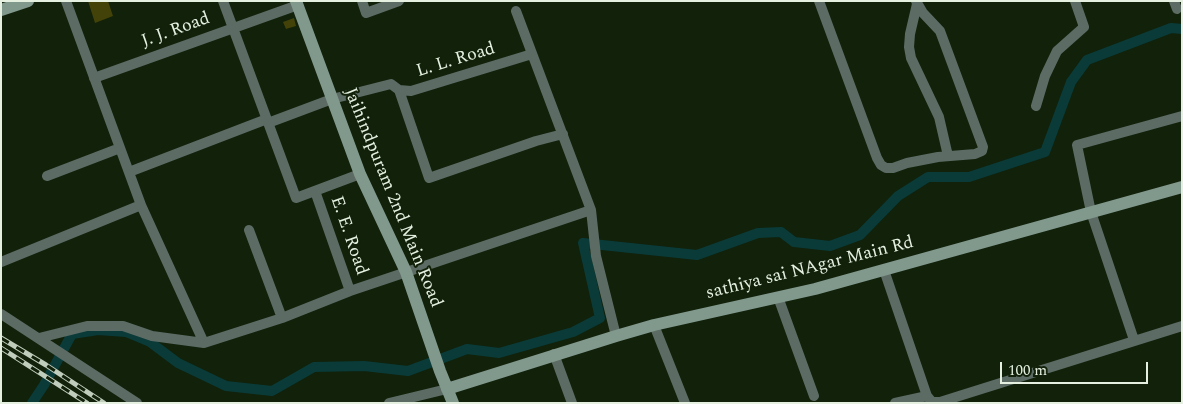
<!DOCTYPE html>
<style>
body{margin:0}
#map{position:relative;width:1183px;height:404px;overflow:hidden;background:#11210a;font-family:Spectral,serif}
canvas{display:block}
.frame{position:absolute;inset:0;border:2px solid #e5f0e0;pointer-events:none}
.scale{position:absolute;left:1000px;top:362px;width:148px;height:22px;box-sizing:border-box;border:2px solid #e5f0e0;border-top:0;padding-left:6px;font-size:15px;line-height:18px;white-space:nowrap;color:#e5f0e0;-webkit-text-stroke:4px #11210a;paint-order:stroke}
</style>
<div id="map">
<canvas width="1183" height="404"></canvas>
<div class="frame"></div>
<div class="scale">100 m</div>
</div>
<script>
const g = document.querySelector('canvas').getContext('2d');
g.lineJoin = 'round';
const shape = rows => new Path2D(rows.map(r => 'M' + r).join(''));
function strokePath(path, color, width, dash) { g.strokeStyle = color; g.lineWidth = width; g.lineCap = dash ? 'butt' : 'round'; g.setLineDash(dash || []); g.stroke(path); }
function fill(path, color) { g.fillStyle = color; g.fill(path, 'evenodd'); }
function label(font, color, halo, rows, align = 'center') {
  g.font = font + ' Spectral,serif'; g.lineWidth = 4; g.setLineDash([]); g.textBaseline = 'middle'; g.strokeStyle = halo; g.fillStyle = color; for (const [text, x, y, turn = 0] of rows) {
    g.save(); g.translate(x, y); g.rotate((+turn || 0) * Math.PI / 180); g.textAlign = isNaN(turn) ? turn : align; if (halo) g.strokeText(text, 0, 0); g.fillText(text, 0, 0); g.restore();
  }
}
strokePath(shape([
 [32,403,44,385,72,334,98,330,126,332,150,342,178,363,226,386,272,391,314,367,364,366,408,371,467,349,499,353,573,332,600,318,583,243,697,255,758,233,781,232,794,242,830,246,860,235,898,196,928,177,969,177,1045,152,1071,82,1087,60,1171,28,1182,29]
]), '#0a3b39', 10);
fill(shape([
 [88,1,108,1,113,16,95,23],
 [294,18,296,26,286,29,283,22]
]), '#434208');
strokePath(shape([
 [66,1,141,205,204,343,282,318,350,291,591,210],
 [223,1,296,198,360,174],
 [362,1,366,13,399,1],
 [819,1,877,158,881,165,886,168,893,168,907,163,938,157,975,154,982,151,983,147,940,31,923,13,916,1],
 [1174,1,1177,9],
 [917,4,910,34,909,47,911,58,939,117,948,156],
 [516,11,591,210,596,256,616,336],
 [94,78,298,5],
 [399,90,429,178,536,141,563,134],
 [1036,106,1045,76,1057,51,1084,27,1075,1],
 [268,123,332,99,391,84,399,90,411,91,532,54],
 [129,172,267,119],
 [47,176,120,148],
 [315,191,350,291],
 [249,230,282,318],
 [1,262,141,205],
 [884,270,927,396,932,402,940,402,1182,326],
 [778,297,814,396],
 [1,314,137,403],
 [654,325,685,403],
 [39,338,87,326,123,326,152,336,204,343],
 [1134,340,1091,212,1077,145,1182,116],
 [554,354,572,403],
 [389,403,447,389],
 [895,403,927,396]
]), '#5c6b64', 10);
strokePath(shape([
 [296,1,360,174,406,272,440,371,453,403],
 [1,10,28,1],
 [447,389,616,336,654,325,815,289,1182,187]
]), '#81988d', 12);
const rail = shape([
 [1,338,46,365,104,403],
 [1,348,87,403]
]);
strokePath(rail, '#c1cdbc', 5);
strokePath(rail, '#11210a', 3, [9]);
label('18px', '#e5f0e0', '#11210a', [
 ["J. J. Road",176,31,-20],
 ["L. L. Road",456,61,-17],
 ["Jaihindpuram 2nd Main Road",392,198,68],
 ["E. E. Road",348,236,71],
 ["sathiya sai NAgar Main Rd",810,269,-14]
]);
</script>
